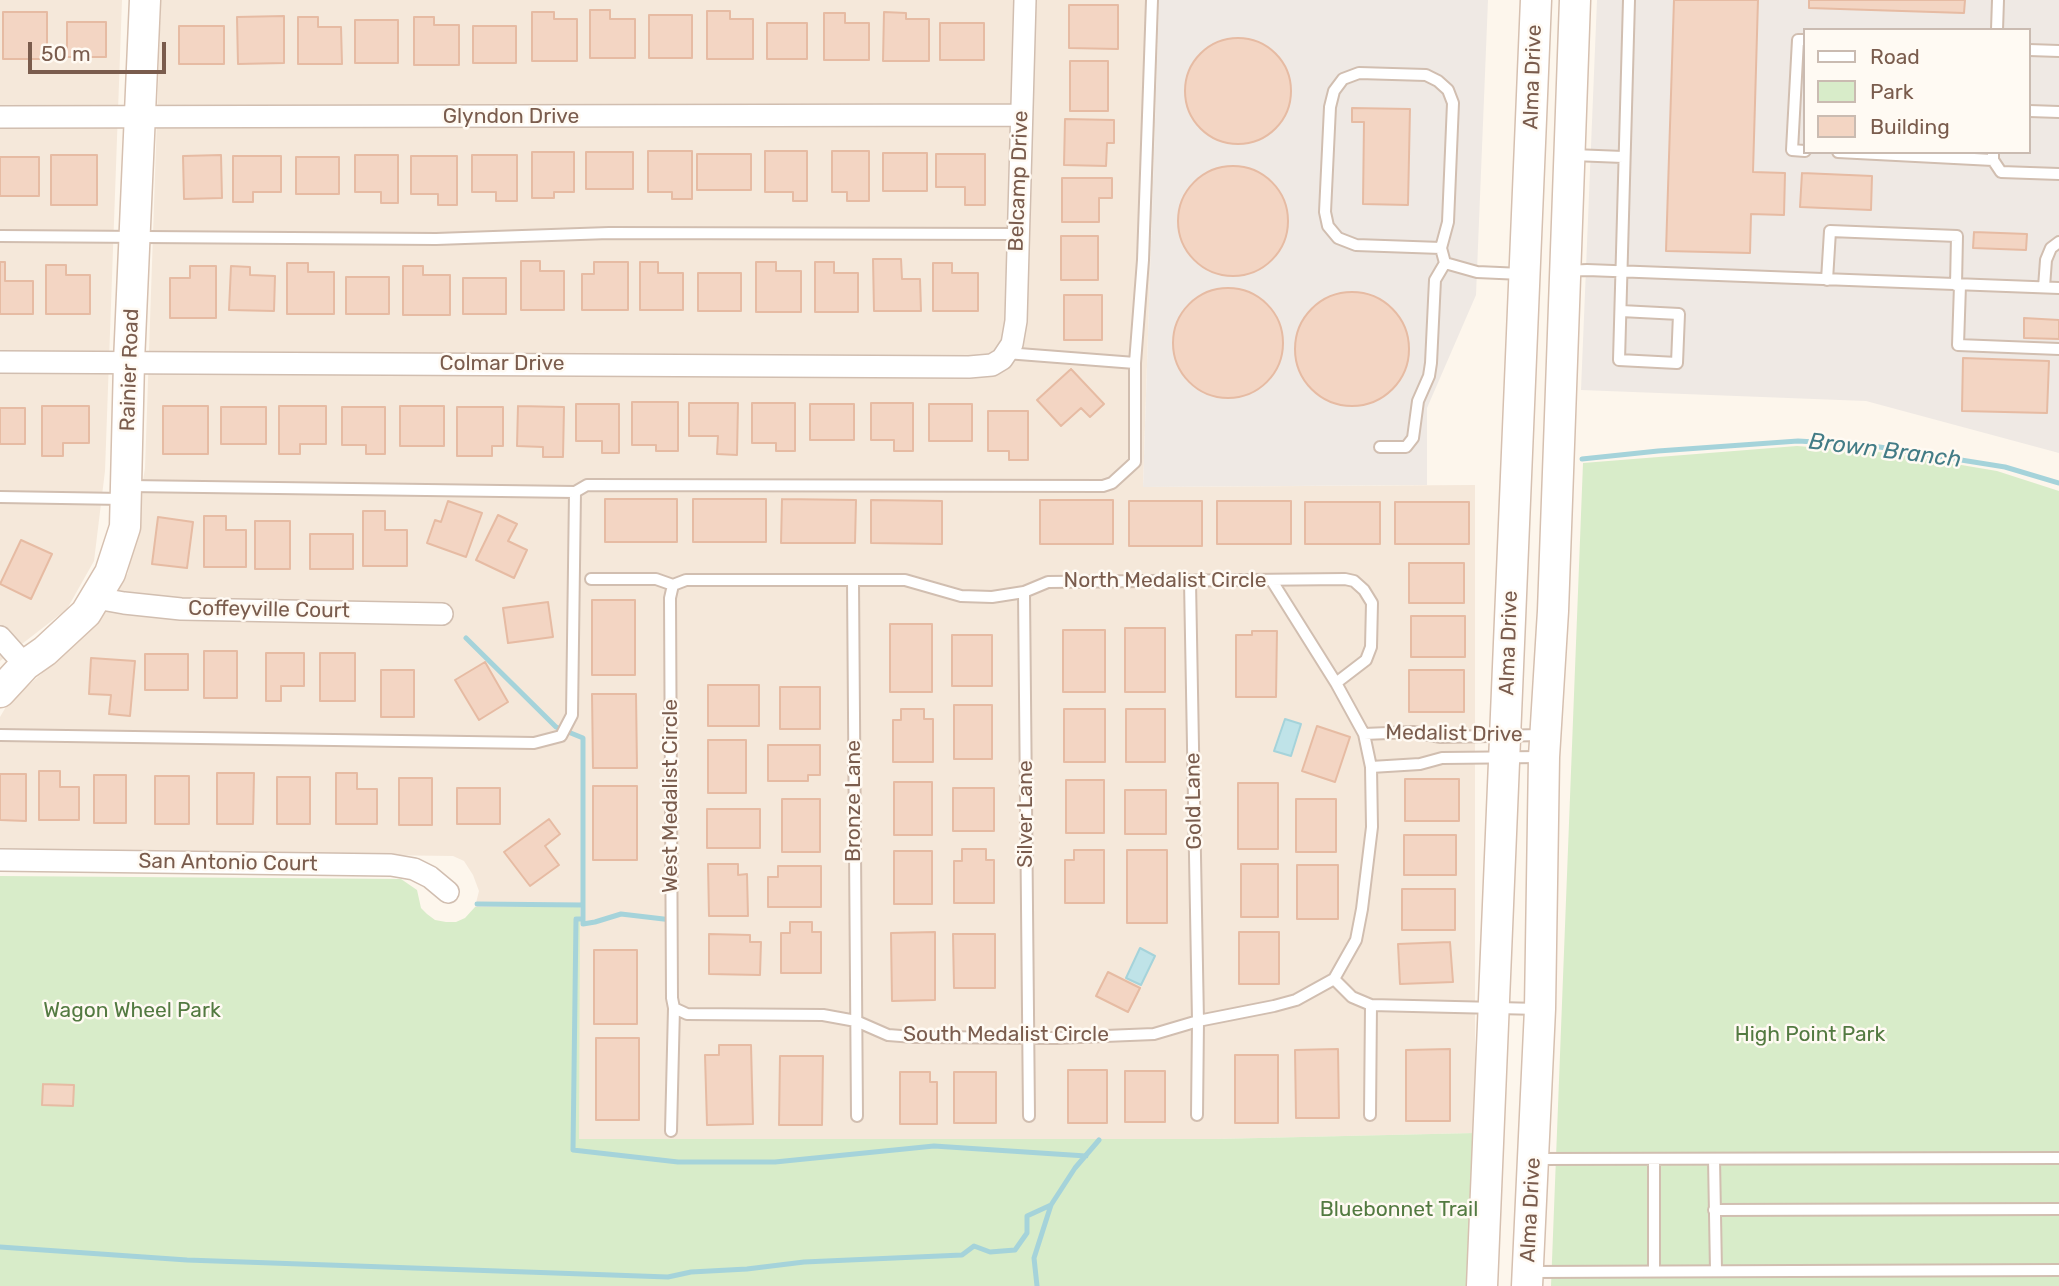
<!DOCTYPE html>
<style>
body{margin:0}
#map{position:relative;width:2059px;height:1286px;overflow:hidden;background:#fdf6ec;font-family:Rubik,sans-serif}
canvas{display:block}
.legend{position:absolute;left:1803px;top:28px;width:228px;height:126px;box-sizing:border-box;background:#fffaf3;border:2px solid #cabbb1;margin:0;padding:9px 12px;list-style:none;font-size:21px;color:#7a5c4d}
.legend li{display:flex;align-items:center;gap:14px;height:35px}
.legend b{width:35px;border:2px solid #cabbb1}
.scale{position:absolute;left:28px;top:42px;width:138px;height:32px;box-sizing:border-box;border:4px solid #7a5c4d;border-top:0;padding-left:9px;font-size:21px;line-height:24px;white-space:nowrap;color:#7a5c4d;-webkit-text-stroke:5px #fffaf3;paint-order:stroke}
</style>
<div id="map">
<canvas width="2059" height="1286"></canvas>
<ul class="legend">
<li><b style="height:9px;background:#fff"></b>Road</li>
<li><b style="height:19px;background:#d8ecc9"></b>Park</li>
<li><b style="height:19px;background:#f3d5c3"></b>Building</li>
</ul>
<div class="scale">50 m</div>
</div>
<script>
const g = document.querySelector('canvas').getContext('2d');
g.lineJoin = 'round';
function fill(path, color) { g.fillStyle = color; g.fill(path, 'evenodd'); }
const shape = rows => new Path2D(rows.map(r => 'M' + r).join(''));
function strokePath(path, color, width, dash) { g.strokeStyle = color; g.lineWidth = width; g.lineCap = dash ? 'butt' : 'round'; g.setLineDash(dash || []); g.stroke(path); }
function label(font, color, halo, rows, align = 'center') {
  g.font = font + ' Rubik,sans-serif'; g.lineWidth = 5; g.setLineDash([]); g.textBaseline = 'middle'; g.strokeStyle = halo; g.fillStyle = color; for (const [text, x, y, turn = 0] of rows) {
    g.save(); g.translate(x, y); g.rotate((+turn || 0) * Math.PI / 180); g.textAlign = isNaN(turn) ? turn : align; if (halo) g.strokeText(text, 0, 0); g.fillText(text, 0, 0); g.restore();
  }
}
fill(shape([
 [0,0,122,0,105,471,94,561,67,609,0,661],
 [161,0,1159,0,1143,487,1475,485,1475,1133,1216,1139,578,1139,579,907,475,907,479,891,473,875,464,861,453,856,0,850,0,717,7,705,95,625,128,573,145,468]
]), '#f5e8da');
fill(shape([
 [1159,0,1488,0,1476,295,1427,408,1427,485,1143,487],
 [1597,0,2059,0,2059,453,1866,401,1581,390],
 [1805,30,2029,30,2029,152,1805,152]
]), '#efe9e4');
fill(shape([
 [1797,446,1890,453,1997,471,2059,491,2059,1286,1551,1286,1583,463],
 [0,876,401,879,417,890,421,908,427,914,435,920,446,922,456,922,465,918,475,907,580,907,579,1139,1216,1139,1475,1133,1471,1286,0,1286]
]), '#d8ecc9');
const water = shape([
 [1285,719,1301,724,1291,756,1274,751,1285,719],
 [1140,948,1155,956,1141,985,1126,978,1140,948]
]);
fill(water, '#bfe3e8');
strokePath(water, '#a5d3da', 2);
strokePath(shape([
 [1582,459,1658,451,1798,441,1867,445,2005,467,2059,483],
 [466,638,556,727,583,738,583,919,576,919,573,1150,678,1162,775,1162,934,1146,1086,1156],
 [477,904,583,905],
 [583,919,583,924,595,922,621,914,672,920],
 [0,1247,187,1260,668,1277,691,1272,747,1269,804,1262,962,1255,974,1246,990,1252,1015,1250,1027,1233,1027,1216,1051,1205],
 [1037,1286,1034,1258,1051,1205,1075,1168,1099,1140]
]), '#a5d3da', 5);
const building = shape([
 [1674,0,1758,0,1753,172,1785,173,1784,215,1751,214,1750,253,1666,251,1674,0],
 [1809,0,1965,0,1964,13,1809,8,1809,0],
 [1069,5,1118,5,1118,49,1069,48,1069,5],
 [590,10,610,10,610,19,635,19,635,58,590,58,590,10],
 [707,11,730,11,730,19,753,19,753,59,707,59,707,11],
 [3,12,47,12,47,59,3,59,3,12],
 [532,12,554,12,554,19,577,19,577,61,532,61,532,12],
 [884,12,906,13,906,19,929,19,929,61,883,61,884,12],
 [824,13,845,13,845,23,869,23,869,60,824,60,824,13],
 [649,15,692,15,692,58,649,58,649,15],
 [284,16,284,63,238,64,237,17,284,16],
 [298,17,318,17,318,27,341,27,342,64,298,64,298,17],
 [414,17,434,17,434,25,459,25,459,65,414,65,414,17],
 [355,20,398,20,398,63,355,63,355,20],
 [67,22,106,22,106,57,67,57,67,22],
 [767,23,807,23,807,59,767,59,767,23],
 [940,23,984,23,984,60,940,60,940,23],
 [179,26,224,26,224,64,179,64,179,26],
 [473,26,516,26,516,63,473,63,473,26],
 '1185 91a53 53 0 1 1 106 0a53 53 0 1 1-106 0Z',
 [1070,61,1108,61,1108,111,1070,111,1070,61],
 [1352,108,1410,109,1408,205,1363,204,1364,122,1352,122,1352,108],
 [1065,119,1114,120,1114,143,1107,143,1106,166,1064,165,1065,119],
 [648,151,692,151,692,199,672,199,672,192,648,192,648,151],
 [765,151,807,151,807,201,793,201,793,192,765,192,765,151],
 [832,151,869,151,869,201,847,201,847,192,832,192,832,151],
 [532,152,574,152,574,192,554,192,554,198,532,198,532,152],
 [586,152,633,152,633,189,586,189,586,152],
 [883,153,927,153,927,191,883,191,883,153],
 [697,154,751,154,751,190,697,190,697,154],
 [936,154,985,154,985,205,965,205,965,187,936,187,936,154],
 [51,155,97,155,97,205,51,205,51,155],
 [221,155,222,198,184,199,183,156,221,155],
 [355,155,398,155,398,203,381,203,381,192,355,192,355,155],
 [472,155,517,155,517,201,496,201,496,192,472,192,472,155],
 [233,156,281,156,281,192,253,192,253,202,233,202,233,156],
 [411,156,457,156,457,205,438,205,438,194,411,194,411,156],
 [0,157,39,157,39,196,0,196,0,157],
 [296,157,339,157,339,194,296,194,296,157],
 '1178 221a55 55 0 1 1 110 0a55 55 0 1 1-110 0Z',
 [1802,173,1872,176,1871,210,1800,207,1802,173],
 [1062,178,1112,178,1112,198,1099,198,1099,222,1062,222,1062,178],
 [1974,232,2027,234,2026,250,1973,248,1974,232],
 [1061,236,1098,236,1098,280,1061,280,1061,236],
 [873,259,901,259,902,279,920,279,921,311,874,311,873,259],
 [521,261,540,261,540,271,564,271,564,310,521,310,521,261],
 [0,262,5,262,5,281,33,281,33,314,0,314,0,262],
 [594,262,628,262,628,310,582,310,582,274,594,274,594,262],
 [640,262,658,262,658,273,683,273,683,310,640,310,640,262],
 [756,262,776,262,776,271,801,271,801,312,756,312,756,262],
 [815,262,834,262,834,273,858,273,858,312,815,312,815,262],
 [287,263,308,263,308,272,334,272,334,314,287,314,287,263],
 [933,263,952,263,952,273,978,273,978,311,933,311,933,263],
 [46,265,66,265,66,275,90,275,90,314,46,314,46,265],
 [190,266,216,266,216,318,170,318,170,278,190,278,190,266],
 [231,266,250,267,250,275,275,276,274,311,229,310,231,266],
 [403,266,423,266,423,275,450,275,450,315,403,315,403,266],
 [698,273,741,273,741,311,698,311,698,273],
 [346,277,389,277,389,314,346,314,346,277],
 [463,278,506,278,506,314,463,314,463,278],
 '1173 343a55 55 0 1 1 110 0a55 55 0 1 1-110 0Z',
 '1295 349a57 57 0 1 1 114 0a57 57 0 1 1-114 0Z',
 [1064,295,1102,295,1102,340,1064,340,1064,295],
 [2024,318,2059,320,2059,339,2024,338,2024,318],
 [1963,358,2049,361,2047,413,1962,411,1963,358],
 [1071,369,1104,404,1090,417,1081,408,1061,426,1037,400,1071,369],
 [632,402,678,402,678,451,656,451,656,445,632,445,632,402],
 [689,403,738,403,737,455,717,454,718,436,689,436,689,403],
 [752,403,795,403,795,451,776,451,776,443,752,443,752,403],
 [871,403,913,403,913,451,894,451,894,440,871,440,871,403],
 [576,404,619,404,619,453,602,453,602,441,576,441,576,404],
 [810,404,854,404,854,440,810,440,810,404],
 [929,404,972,404,972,441,929,441,929,404],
 [42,406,89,406,89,443,63,443,63,456,42,456,42,406],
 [163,406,208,406,208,454,163,454,163,406],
 [279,406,326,406,326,444,300,444,300,454,279,454,279,406],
 [400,406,444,406,444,446,400,446,400,406],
 [518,406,564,407,563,457,543,457,543,447,517,446,518,406],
 [221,407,266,407,266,444,221,444,221,407],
 [342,407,385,407,385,454,366,454,366,445,342,445,342,407],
 [457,407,503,407,503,446,492,446,492,456,457,456,457,407],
 [0,408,25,408,25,444,0,444,0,408],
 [988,411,1028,411,1028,460,1009,460,1009,451,988,451,988,411],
 [605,499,677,499,677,542,605,542,605,499],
 [693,499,766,499,766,542,693,542,693,499],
 [782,499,856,500,855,543,781,543,782,499],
 [871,500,942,501,942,544,871,543,871,500],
 [1040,500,1113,500,1113,544,1040,544,1040,500],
 [448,501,482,513,466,557,427,543,435,520,441,522,448,501],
 [1129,501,1202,501,1202,546,1129,546,1129,501],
 [1217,501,1291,501,1291,544,1217,544,1217,501],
 [1305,502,1380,502,1380,544,1305,544,1305,502],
 [1395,502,1469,502,1469,544,1395,544,1395,502],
 [363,511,385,511,385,530,407,530,407,566,363,566,363,511],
 [498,515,517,524,508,541,527,550,514,578,476,560,498,515],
 [204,516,226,516,226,530,246,530,246,567,204,567,204,516],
 [158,517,193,522,187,568,152,564,158,517],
 [255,521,290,521,290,569,255,569,255,521],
 [310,534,353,534,353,569,310,569,310,534],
 [21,540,52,554,31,599,0,584,21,540],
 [1409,563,1464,563,1464,603,1409,603,1409,563],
 [592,600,635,600,635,675,592,675,592,600],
 [548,602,553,637,508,643,503,608,548,602],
 [1411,616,1465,616,1465,657,1411,657,1411,616],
 [890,624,932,624,932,692,890,692,890,624],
 [1125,628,1165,628,1165,692,1125,692,1125,628],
 [1063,630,1105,630,1105,692,1063,692,1063,630],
 [1252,631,1277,631,1276,697,1236,697,1236,635,1252,635,1252,631],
 [952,635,992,635,992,686,952,686,952,635],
 [204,651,237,651,237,698,204,698,204,651],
 [266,653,304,653,304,686,281,686,281,701,266,701,266,653],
 [320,653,355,653,355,701,320,701,320,653],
 [145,654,188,654,188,690,145,690,145,654],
 [91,658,135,661,130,716,109,714,111,695,89,694,91,658],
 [485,662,508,702,479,720,455,680,485,662],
 [381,670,414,670,414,717,381,717,381,670],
 [1409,670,1464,670,1464,712,1409,712,1409,670],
 [708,685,759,685,759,726,708,726,708,685],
 [780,687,820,687,820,729,780,729,780,687],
 [592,694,636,694,637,768,593,768,592,694],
 [954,705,992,705,992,759,954,759,954,705],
 [901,709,924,709,924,719,933,719,933,762,893,762,893,720,901,720,901,709],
 [1064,709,1105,709,1105,762,1064,762,1064,709],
 [1126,709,1165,709,1165,762,1126,762,1126,709],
 [1317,726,1350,737,1335,782,1302,771,1317,726],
 [708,740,746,740,746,793,708,793,708,740],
 [768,745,820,745,820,775,808,775,808,781,768,781,768,745],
 [39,771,60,771,60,787,79,787,79,820,39,820,39,771],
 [217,773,254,773,253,824,217,824,217,773],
 [336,773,357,773,357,789,377,789,377,824,336,824,336,773],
 [0,774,26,774,26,821,0,820,0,774],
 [94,775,126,775,126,823,94,823,94,775],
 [155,776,189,776,189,824,155,824,155,776],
 [277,777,310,777,310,824,277,824,277,777],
 [399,778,432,778,432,825,399,825,399,778],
 [1405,779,1459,779,1459,821,1405,821,1405,779],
 [1066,780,1104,780,1104,833,1066,833,1066,780],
 [894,782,932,782,932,835,894,835,894,782],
 [1238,783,1278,783,1278,849,1238,849,1238,783],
 [593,786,637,786,637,860,593,860,593,786],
 [457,788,500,788,500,824,457,824,457,788],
 [953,788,994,788,994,831,953,831,953,788],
 [1125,790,1166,790,1166,834,1125,834,1125,790],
 [782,799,820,799,820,852,782,852,782,799],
 [1296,799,1336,799,1336,852,1296,852,1296,799],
 [707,809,760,809,760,848,707,848,707,809],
 [549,819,560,834,545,846,559,865,530,886,504,852,549,819],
 [1404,835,1456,835,1456,875,1404,875,1404,835],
 [962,849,986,849,986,860,994,860,994,903,954,903,954,861,962,861,962,849],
 [1074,850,1104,850,1104,903,1065,903,1065,860,1074,860,1074,850],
 [1127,850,1167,850,1167,923,1127,923,1127,850],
 [894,851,932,851,932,904,894,904,894,851],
 [708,864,738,864,738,875,747,874,748,916,709,916,708,864],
 [1241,864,1278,864,1278,917,1241,917,1241,864],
 [1297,865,1338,865,1338,919,1297,919,1297,865],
 [778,866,821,866,821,907,768,907,768,877,778,877,778,866],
 [1402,889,1455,889,1455,930,1402,930,1402,889],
 [790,922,812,922,812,932,821,932,821,973,781,973,781,933,790,933,790,922],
 [935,932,935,1000,892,1001,891,933,935,932],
 [1239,932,1279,932,1279,984,1239,984,1239,932],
 [709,934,750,935,750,942,761,942,760,975,709,974,709,934],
 [953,934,995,934,995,988,954,988,953,934],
 [1450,942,1453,982,1400,984,1398,944,1450,942],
 [594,950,637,950,637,1024,594,1024,594,950],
 [1108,972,1140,988,1128,1012,1096,996,1108,972],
 [596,1038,639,1038,639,1120,596,1120,596,1038],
 [719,1045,751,1045,753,1124,707,1125,705,1055,719,1055,719,1045],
 [1338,1049,1339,1118,1296,1118,1295,1050,1338,1049],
 [1450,1049,1450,1121,1406,1121,1406,1050,1450,1049],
 [1235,1055,1278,1055,1278,1123,1235,1123,1235,1055],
 [780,1056,823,1056,822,1125,779,1125,780,1056],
 [1068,1070,1107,1070,1107,1123,1068,1123,1068,1070],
 [1125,1071,1165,1071,1165,1122,1125,1122,1125,1071],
 [900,1072,930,1072,930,1082,937,1082,937,1124,900,1124,900,1072],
 [954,1072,996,1072,996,1123,954,1123,954,1072],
 [43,1084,74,1085,73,1106,42,1105,43,1084]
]);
fill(building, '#f3d5c3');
strokePath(building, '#e6bba3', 2);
const lane = shape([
 [1997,30,1998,0],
 [1805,40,1798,40,1792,150,1805,151],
 [2029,50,2059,51],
 [2029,111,2059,112],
 [1838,152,1993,160,1993,152],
 [1573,155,1623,157],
 [1993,160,2001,172,2059,174],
 [0,236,436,239,609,233,1018,234],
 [1441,248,1448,222,1453,103,1448,90,1438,81,1426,75,1359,73,1343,79,1334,91,1330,107,1325,212,1328,226,1338,238,1356,245,1441,248,1445,263,1477,272,1522,274],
 [1566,271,1587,270,2059,288],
 [1827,280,1830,231,1957,236,1956,285],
 [1960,285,1958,345,2059,349],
 [2044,287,2046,260,2051,248,2059,242],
 [1621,311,1679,314,1677,363,1619,360,1629,0],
 [1006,353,1135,363,1143,260,1152,0],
 [1380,447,1406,447,1413,438,1418,401,1429,376,1431,363,1435,280,1445,263],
 [129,486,575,492],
 [0,497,123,499],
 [591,579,656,579,673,585],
 [853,581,857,1116],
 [1190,581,1198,1021,1197,1115],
 [1272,581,1336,683],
 [673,585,686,580,905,580,961,596,992,597,1024,592,1048,582,1345,579,1354,581,1364,590,1372,603,1371,647,1366,660,1336,683,1364,734,1371,767,1372,827,1362,909,1356,940,1334,979],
 [1024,592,1029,1116],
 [1364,734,1413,732,1441,737,1542,735],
 [0,735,534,743,561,736,572,715,575,492,587,485,1103,486,1112,483,1135,462,1135,363],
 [1371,767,1420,764,1442,758,1542,757],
 [1334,979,1352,997,1371,1005,1539,1009],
 [674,1008,687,1014,823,1015,856,1021,888,1035,914,1037,1056,1038,1154,1034,1198,1021,1274,1006,1296,1000,1334,979],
 [1370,1115,1371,1005],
 [671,1131,674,1008,672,998,670,598,673,585],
 [1534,1159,2059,1158],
 [1654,1159,1654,1271],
 [1714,1159,1716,1271],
 [1714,1210,2059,1209],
 [1531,1272,2059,1270]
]);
const street = shape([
 [0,117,1021,115],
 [0,362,969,367,992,365,1002,359,1012,344,1016,321,1025,0],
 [96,598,124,603,181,609,442,614],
 [0,637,25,665],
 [0,860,391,865,414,869,430,877,448,892]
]);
const secondary = shape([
 [0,692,25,665,45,651,86,613,110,573,125,527,129,362,145,0],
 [1482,1286,1536,0],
 [1527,1286,1540,1009,1544,757,1553,611,1575,0]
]);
strokePath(lane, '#d1beb0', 14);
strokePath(street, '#d1beb0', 24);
strokePath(secondary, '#d6c0b0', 33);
strokePath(lane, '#fff', 10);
strokePath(street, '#fff', 21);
strokePath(secondary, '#fff', 30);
label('21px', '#7a5c4d', '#fffaf3', [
 ["Alma Drive",1533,77,-88],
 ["Glyndon Drive",511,117],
 ["Belcamp Drive",1019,181,-88],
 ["Colmar Drive",502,364],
 ["Rainier Road",130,370,-88],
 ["North Medalist Circle",1165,581],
 ["Coffeyville Court",269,610,1],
 ["Alma Drive",1509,643,-88],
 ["Medalist Drive",1454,734,1],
 ["West Medalist Circle",671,796,-90],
 ["Bronze Lane",854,801,-90],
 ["Gold Lane",1194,801,-91],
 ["Silver Lane",1026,814,-90],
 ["San Antonio Court",228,863,1],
 ["South Medalist Circle",1006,1035],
 ["Alma Drive",1531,1210,-87]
]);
label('21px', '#537a41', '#fffaf3', [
 ["Wagon Wheel Park",132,1011],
 ["High Point Park",1810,1035],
 ["Bluebonnet Trail",1399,1210]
]);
label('italic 23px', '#437c86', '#fffaf3', [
 ["Brown Branch",1885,451,7]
]);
</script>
